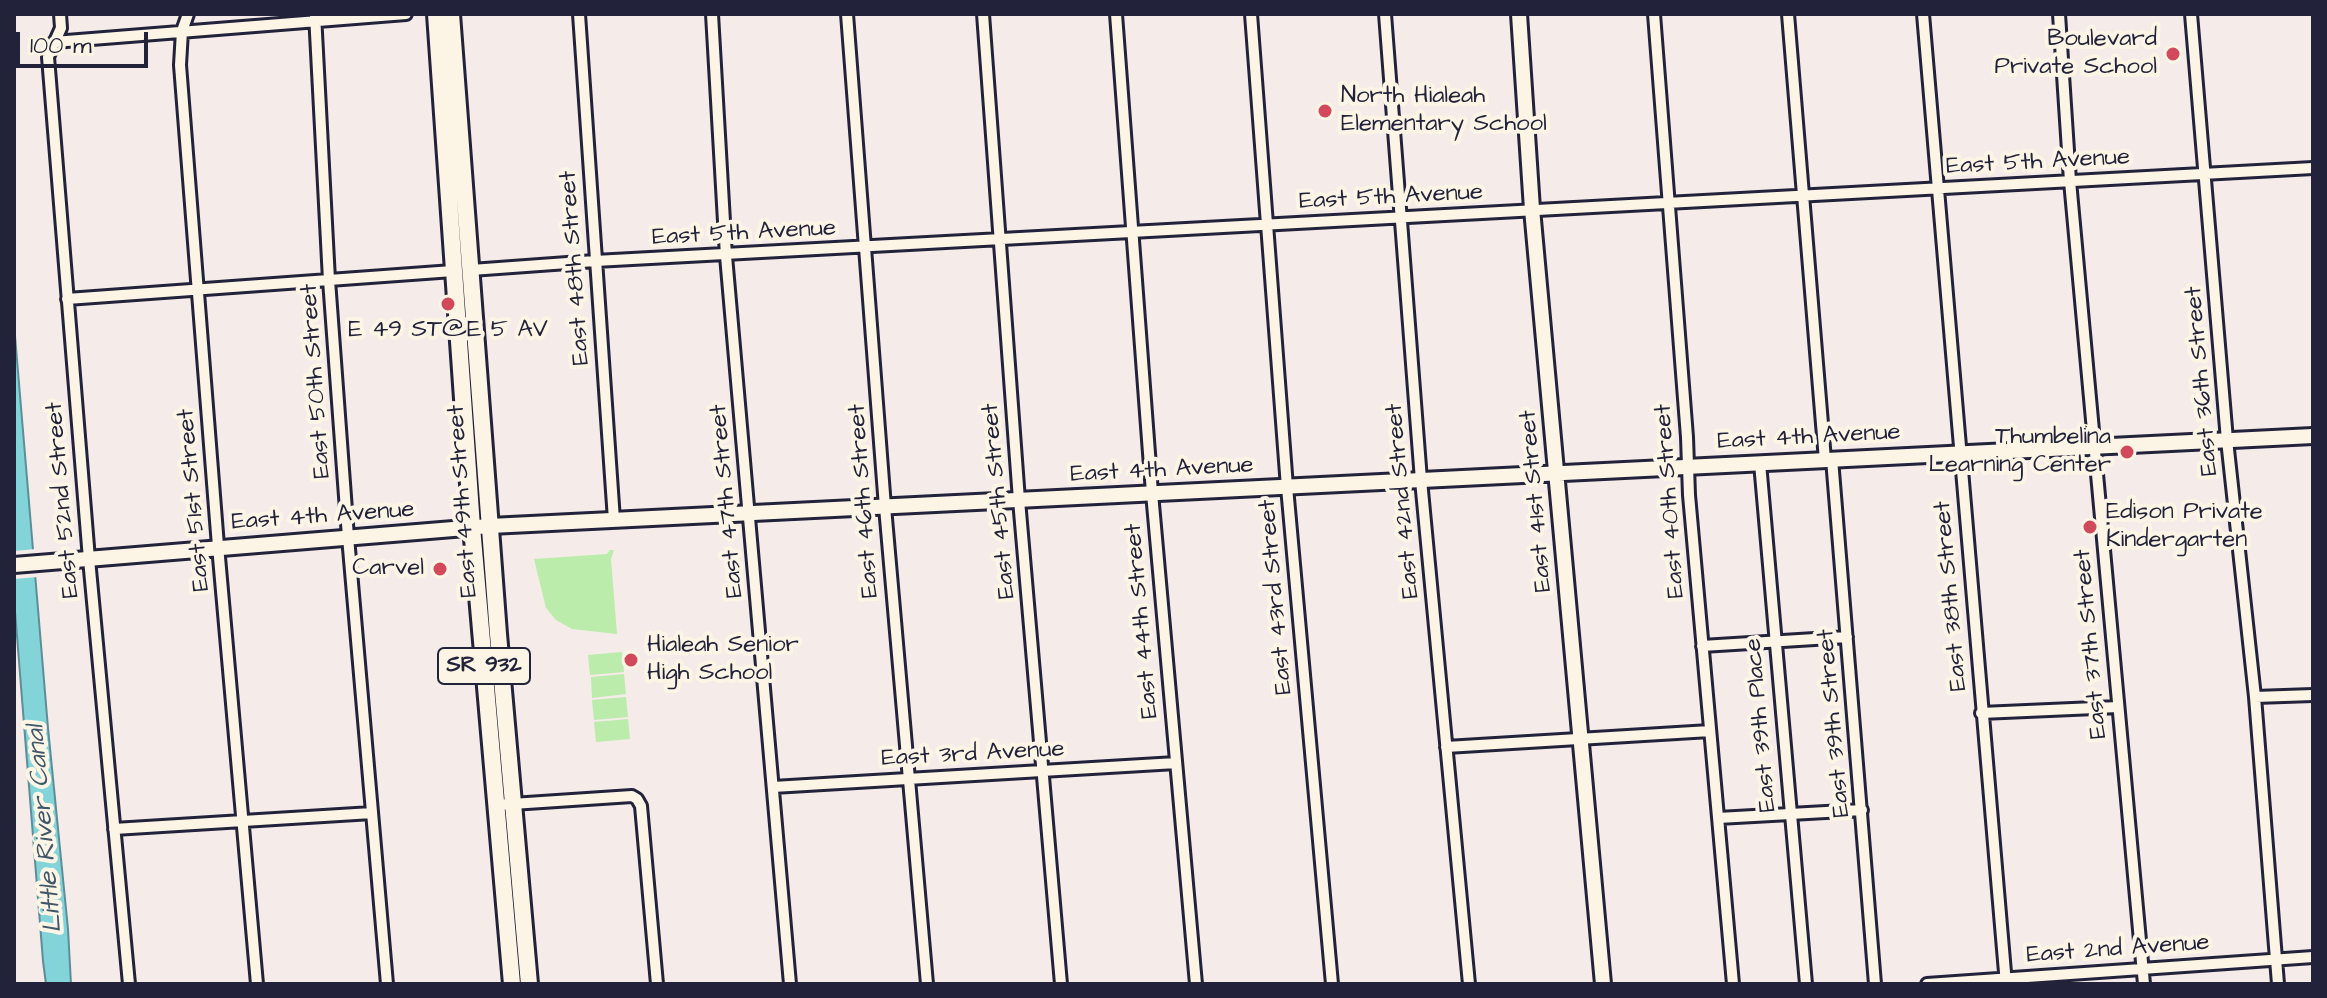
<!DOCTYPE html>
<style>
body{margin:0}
#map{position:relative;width:2327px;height:998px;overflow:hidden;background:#f5ebe8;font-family:"Architects Daughter",sans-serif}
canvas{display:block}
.frame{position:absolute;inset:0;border:16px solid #22223b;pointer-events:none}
.scale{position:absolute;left:16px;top:32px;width:132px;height:36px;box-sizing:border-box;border:4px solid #22223b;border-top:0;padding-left:10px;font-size:24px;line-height:28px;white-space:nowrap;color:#22223b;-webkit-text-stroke:6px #fcf5e5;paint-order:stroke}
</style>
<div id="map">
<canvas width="2327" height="998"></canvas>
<div class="frame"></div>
<div class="scale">100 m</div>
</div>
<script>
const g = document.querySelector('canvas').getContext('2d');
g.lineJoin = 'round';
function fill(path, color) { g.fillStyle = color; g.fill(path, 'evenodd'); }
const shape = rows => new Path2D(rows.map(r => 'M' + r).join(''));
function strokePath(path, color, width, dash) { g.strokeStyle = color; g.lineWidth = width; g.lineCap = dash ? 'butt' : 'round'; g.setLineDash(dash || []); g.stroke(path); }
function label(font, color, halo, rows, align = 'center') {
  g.font = font + ' "Architects Daughter",sans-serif'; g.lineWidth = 8; g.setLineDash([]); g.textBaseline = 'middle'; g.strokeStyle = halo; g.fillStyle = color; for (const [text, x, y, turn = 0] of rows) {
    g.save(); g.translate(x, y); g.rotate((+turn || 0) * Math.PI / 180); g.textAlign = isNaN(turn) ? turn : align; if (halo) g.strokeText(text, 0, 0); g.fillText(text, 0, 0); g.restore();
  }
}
fill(shape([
 [610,550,614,550,611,559,617,634,572,629,556,620,546,608,534,559,607,554],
 [622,652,624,672,590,675,588,655],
 [624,674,626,694,592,698,591,677],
 [626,697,628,717,594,720,592,700],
 [628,719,630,739,596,742,594,722]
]), '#bbecab');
const water = shape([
 [14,324,48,728,68,929,71,984,46,984,43,961,14,599,14,324]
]);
fill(water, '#82d4d8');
strokePath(water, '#5c8d99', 2);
fill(shape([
 [36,549,38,577,14,579,14,551]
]), '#f5ebe8');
const street = shape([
 [60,14,61,28,48,57,89,559,129,984],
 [188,14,182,31,180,65,218,546,257,984],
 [315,14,329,280,348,537,387,984],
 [579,14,614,520],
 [712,14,726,256,790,984],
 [847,14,885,507,927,984],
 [983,14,1019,500,1061,984],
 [1116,14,1152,493,1196,984],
 [1251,14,1287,487,1332,984],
 [1385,14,1421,480,1469,984],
 [1654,14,1687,437,1689,495,1733,984],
 [1788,14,1825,460],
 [1923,14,2006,984],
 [2059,14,2070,181,2144,984],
 [2191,14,2227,440,2255,697,2278,984],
 [54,42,406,14],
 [471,270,595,261,2313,168],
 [67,299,453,271],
 [1832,459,1875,984],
 [1760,463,1806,984],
 [1702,646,1847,637],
 [2255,697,2313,695],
 [1981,713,2118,707],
 [1446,747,1710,731],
 [773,787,1176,763],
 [497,805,632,796,637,799,641,806,657,984],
 [1718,818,1862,810],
 [114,829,372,813],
 [1927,984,2313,957]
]);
const secondary = shape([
 [1519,14,1532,209,1603,984],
 [14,565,490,526,2313,436]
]);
const primary = shape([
 [436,14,472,527,512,984],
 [451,14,498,634,529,984]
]);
strokePath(street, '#22223b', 16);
strokePath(secondary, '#22223b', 20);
strokePath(primary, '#22223b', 22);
strokePath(street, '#fcf5e5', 10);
strokePath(secondary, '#fcf5e5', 14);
strokePath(primary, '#fcf5e5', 16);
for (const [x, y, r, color] of [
 [2173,54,8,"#d1495b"],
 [1325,111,8,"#d1495b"],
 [448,304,8,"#d1495b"],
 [2127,452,8,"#d1495b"],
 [2090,527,8,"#d1495b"],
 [440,569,8,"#d1495b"],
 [631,660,8,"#d1495b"]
]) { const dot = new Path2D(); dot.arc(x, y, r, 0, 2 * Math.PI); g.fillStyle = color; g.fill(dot); strokePath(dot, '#fcf5e5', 3); }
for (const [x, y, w] of [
 [484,666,92]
]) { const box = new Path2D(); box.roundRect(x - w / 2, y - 18, w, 36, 6); g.fillStyle = '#fcf5e5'; g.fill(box); strokePath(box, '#22223b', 2); }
label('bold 22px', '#22223b', null, [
 ["SR 932",484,666]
]);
label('24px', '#22223b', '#fcf5e5', [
 ["Boulevard",2157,40],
 ["Private School",2157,68],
 ["North Hialeah",1341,97,"left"],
 ["Elementary School",1341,125,"left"],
 ["E 49 ST@E 5 AV",448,331,"center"],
 ["Thumbelina",2111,438],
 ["Learning Center",2111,466],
 ["Edison Private",2106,513,"left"],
 ["Kindergarten",2106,541,"left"],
 ["Carvel",424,569],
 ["Hialeah Senior",647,646,"left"],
 ["High School",647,674,"left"]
], 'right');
label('24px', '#22223b', '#fcf5e5', [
 ["East 5th Avenue",2038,163,-3],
 ["East 5th Avenue",1391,198,-3],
 ["East 5th Avenue",744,234,-3],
 ["East 48th Street",576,268,-94],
 ["East 50th Street",317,381,-94],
 ["East 36th Street",2203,381,-95],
 ["East 4th Avenue",1809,438,-3],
 ["East 4th Avenue",1162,471,-3],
 ["East 52nd Street",64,500,-95],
 ["East 51st Street",195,500,-95],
 ["East 49th Street",464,501,-94],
 ["East 47th Street",728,501,-95],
 ["East 46th Street",865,501,-94],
 ["East 45th Street",1000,501,-95],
 ["East 42nd Street",1404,501,-95],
 ["East 41st Street",1537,501,-95],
 ["East 40th Street",1671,501,-94],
 ["East 4th Avenue",323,517,-4],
 ["East 38th Street",1952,596,-95],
 ["East 43rd Street",1277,597,-95],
 ["East 44th Street",1143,621,-95],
 ["East 37th Street",2092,644,-95],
 ["East 39th Street",1835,723,-95],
 ["East 39th Place",1762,725,-95],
 ["East 3rd Avenue",973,755,-3],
 ["East 2nd Avenue",2118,950,-4]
]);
label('italic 26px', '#3f576a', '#fcf5e5', [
 ["Little River Canal",46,829,-95]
]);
</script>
